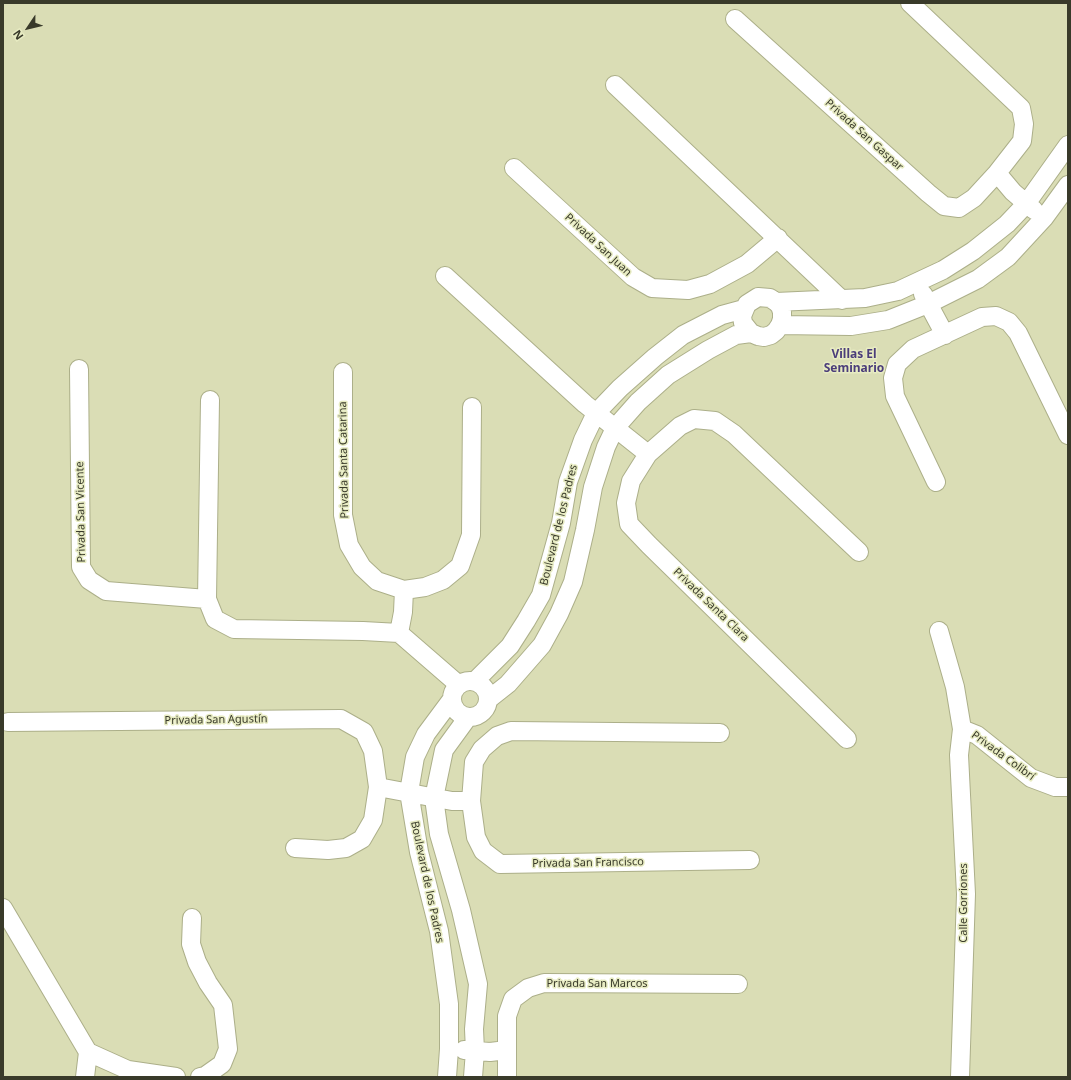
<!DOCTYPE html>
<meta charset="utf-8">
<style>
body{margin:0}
#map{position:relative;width:1071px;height:1080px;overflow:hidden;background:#daddb5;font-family:"Noto Sans",sans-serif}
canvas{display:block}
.frame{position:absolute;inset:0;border:4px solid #393a2a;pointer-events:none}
.north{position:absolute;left:8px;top:8px;width:40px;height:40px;-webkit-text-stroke:3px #e7ebc2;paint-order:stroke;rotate:235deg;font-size:11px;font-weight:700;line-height:16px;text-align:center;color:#393a2a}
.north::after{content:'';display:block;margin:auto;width:14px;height:18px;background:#393a2a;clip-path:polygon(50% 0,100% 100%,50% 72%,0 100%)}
</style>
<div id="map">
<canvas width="1071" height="1080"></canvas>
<div class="frame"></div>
<div class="north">N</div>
</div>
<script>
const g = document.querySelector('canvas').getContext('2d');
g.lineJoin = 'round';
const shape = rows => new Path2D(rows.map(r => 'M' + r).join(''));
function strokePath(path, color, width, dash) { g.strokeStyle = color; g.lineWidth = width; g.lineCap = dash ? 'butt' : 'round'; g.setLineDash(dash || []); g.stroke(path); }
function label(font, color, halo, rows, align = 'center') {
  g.font = font + ' "Noto Sans",sans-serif'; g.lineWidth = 3; g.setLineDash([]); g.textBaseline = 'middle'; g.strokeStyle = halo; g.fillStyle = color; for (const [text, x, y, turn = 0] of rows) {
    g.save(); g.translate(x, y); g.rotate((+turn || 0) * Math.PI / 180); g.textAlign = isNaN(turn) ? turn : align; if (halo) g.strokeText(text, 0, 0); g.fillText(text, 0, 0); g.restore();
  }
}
const minor = shape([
 [735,19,928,193,944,206,959,208,974,198,997,173,1022,141,1024,124,1021,108,910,3],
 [615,85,842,300],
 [514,168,633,277,652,288,688,290,710,284,747,264,778,238],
 [997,173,1013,192,1034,210],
 [445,276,585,404,648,454],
 [923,294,945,335],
 [776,302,865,298,898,291,943,270,973,251,1007,224,1026,204,1068,145],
 [780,325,851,326,888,320,928,304,978,279,1008,257,1044,218,1068,185],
 [79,369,81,567,89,580,106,591,207,599],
 [343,372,343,515,349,545,362,567,377,581,404,590,425,587,443,580,460,566,471,535,472,407],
 [210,400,207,599,215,619,234,629,363,631,399,633],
 [936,482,895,396,893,378,897,364,913,349,982,317,996,316,1009,322,1018,333,1068,435],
 [939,631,955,687,962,729,959,755,966,894,960,1077],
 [399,633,459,685],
 [399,633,403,612,404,590],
 '452 699a18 18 0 1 1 36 0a18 18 0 1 1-36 0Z',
 [475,681,510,646,526,621,541,595,561,523,568,482,583,440,596,413,620,388,655,357,683,335,722,315,744,309],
 [489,699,508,684,542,645,559,614,573,582,585,530,593,487,606,447,615,428,638,402,668,375,708,350,736,335,751,333,758,336,764,337,771,335,776,331,780,325,782,319,782,312,780,306,776,302,770,298,758,297,747,304,742,316,743,323,751,333],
 [468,717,444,750,434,798,439,834,461,910,478,984,474,1029,475,1051,473,1077],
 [8,722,341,719,364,732,373,751,378,787,373,820,362,839,346,848,328,850,295,848],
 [962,729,977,735,1031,778,1055,787,1068,787],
 [720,733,511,731,497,736,482,749,474,762,471,801,476,837,483,851,500,864,750,860],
 [847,739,649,545,629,524,626,503,631,481,648,454,680,426,694,419,715,421,734,434,859,552],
 [378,787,452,801,471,801],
 [3,908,88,1052,85,1077],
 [192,918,191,944,197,962,208,983,223,1005,228,1049,222,1064,205,1076,200,1077],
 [464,1050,490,1052,507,1050],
 [88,1052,128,1070,176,1077],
 [447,1077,449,1049,449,1004,439,931,419,852,409,792,415,757,426,734,452,699],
 [507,1077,507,1016,513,999,528,988,544,983,738,984]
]);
strokePath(minor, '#acaf89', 20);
strokePath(minor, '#fff', 18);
label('11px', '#393a2a', '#e7ebc2', [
 ["Privada San Gaspar",864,135,42],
 ["Privada San Juan",598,245,43],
 ["Privada Santa Catarina",344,460,-91],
 ["Privada San Vicente",81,512,-91],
 ["Boulevard de los Padres",559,525,-76],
 ["Privada Santa Clara",711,605,44],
 ["Privada San Agustín",216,720,-1],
 ["Privada Colibrí",1003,756,36],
 ["Privada San Francisco",588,863,-1],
 ["Boulevard de los Padres",427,882,78],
 ["Calle Gorriones",964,903,-90],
 ["Privada San Marcos",597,984]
]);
label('bold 12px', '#4b3d7a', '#e7ebc2', [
 ["Villas El",854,355],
 ["Seminario",854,369]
]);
</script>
